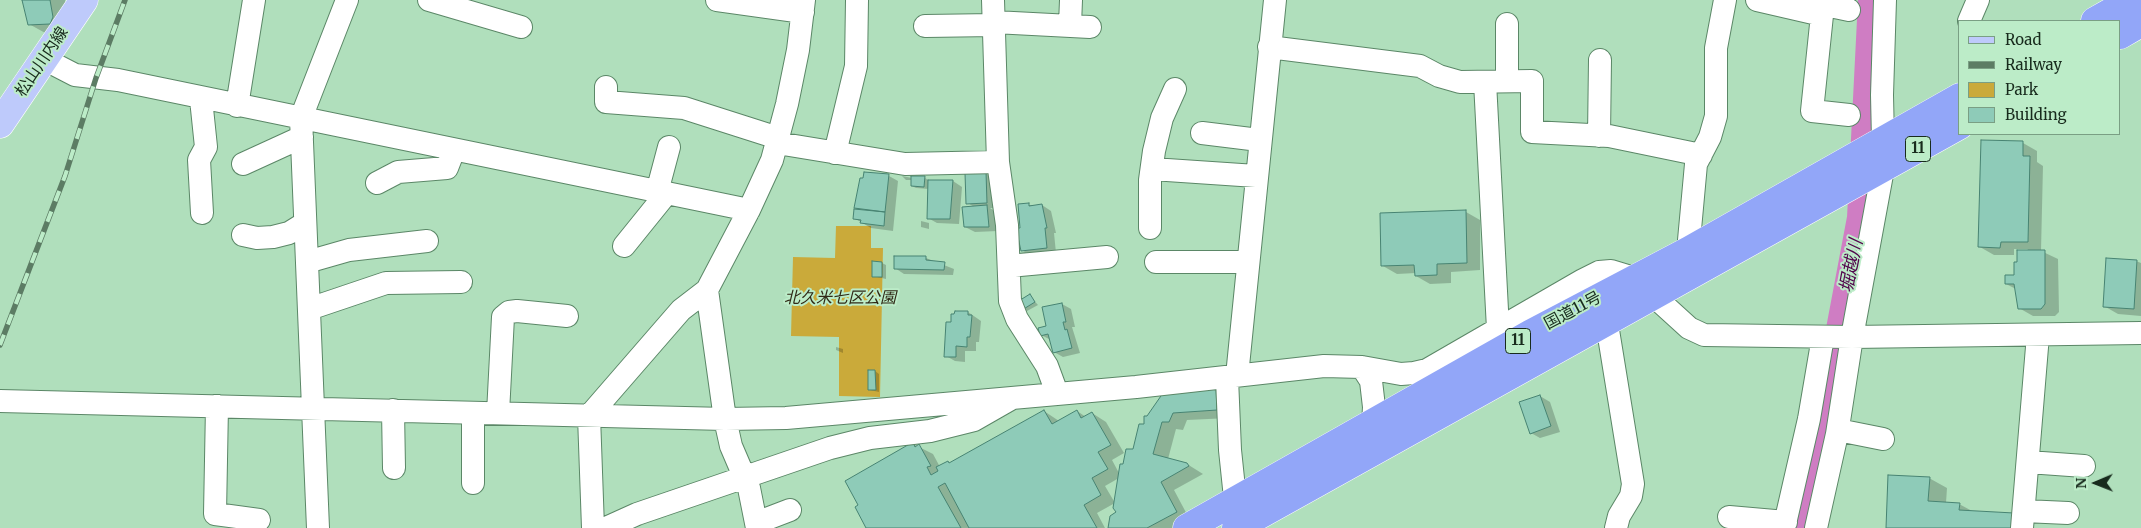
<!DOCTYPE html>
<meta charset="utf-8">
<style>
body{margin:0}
#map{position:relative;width:2141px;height:528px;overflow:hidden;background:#b0dfbc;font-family:Merriweather,serif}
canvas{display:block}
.legend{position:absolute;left:1958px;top:20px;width:162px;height:115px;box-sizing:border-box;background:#bcecc8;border:1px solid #7a9f84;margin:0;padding:6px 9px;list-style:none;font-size:15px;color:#182b1d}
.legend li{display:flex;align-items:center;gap:10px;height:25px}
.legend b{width:25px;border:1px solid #7a9f84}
.north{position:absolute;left:2071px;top:458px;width:50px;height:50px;-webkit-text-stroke:4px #bcecc8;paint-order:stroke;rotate:269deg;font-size:14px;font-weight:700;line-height:20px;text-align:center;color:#182b1d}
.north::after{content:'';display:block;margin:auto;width:18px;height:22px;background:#182b1d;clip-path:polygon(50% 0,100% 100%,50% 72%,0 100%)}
</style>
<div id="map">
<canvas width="2141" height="528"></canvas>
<ul class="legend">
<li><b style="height:6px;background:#becafb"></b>Road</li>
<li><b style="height:6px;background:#5c7c64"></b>Railway</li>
<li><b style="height:14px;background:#caaa3a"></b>Park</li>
<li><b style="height:14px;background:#8ecbb8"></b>Building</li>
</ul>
<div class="north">N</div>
</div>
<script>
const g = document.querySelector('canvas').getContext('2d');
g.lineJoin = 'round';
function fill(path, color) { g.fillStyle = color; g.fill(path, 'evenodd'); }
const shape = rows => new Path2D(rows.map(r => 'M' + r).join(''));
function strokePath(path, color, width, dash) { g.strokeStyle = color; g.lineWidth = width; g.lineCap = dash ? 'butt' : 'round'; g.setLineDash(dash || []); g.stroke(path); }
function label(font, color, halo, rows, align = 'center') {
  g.font = font + ' Merriweather,"Noto Sans JP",serif'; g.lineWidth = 4; g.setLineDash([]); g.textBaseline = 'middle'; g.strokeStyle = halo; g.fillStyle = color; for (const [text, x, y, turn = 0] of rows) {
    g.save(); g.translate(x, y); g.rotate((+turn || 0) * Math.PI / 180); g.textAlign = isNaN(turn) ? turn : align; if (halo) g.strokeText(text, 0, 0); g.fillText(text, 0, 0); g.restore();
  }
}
fill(shape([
 [836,226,871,226,871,248,883,248,880,397,839,396,839,337,791,336,793,257,835,258]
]), '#caaa3a');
fill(shape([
 [23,0,65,0,66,4,47,34,29,24],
 [2023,143,2037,151,2037,162,2043,166,2041,251,2058,259,2059,312,2055,316,2033,316,2019,308,2016,289,2006,284,2015,276,2019,263,2028,249,2014,249,2014,255,1994,255,1980,247],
 [865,173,889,176,898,181,893,231,871,228,854,218,861,179,864,179],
 [985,173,995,179,996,208,990,208,996,212,998,231,975,232,965,227,974,207,968,203],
 [902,176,912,178,924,177,929,181,953,181,962,187,959,224,937,223,928,218,929,189,916,188,912,186,912,180,906,180],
 [1019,205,1042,205,1051,211,1056,233,1054,233,1056,253,1021,262,1020,253,1025,252,1022,250],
 [1466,212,1480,220,1480,270,1451,272,1451,283,1430,284,1416,276,1416,273,1397,274,1383,266],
 [921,221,929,223,929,229,921,227],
 [895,257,926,258,954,269,953,275,904,274,895,268],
 [2136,261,2141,263,2141,316,2118,314,2104,306],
 [882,263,886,265,886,279,873,276],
 [1030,296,1038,305,1027,311,1023,309],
 [1062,304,1071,309,1075,327,1072,327,1080,353,1063,357,1054,352,1051,340,1041,335],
 [956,312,968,312,981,321,979,342,976,342,976,351,965,351,965,362,955,361,946,356],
 [836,347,843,349,843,353,836,350],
 [875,371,879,374,879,392,870,390],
 [1215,389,1229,397,1230,418,1187,420,1183,430,1176,429,1168,459,1187,464,1203,474,1174,490,1190,520,1175,528,1109,528,1118,512,1119,478,1105,486,1115,503,1097,513,1105,528,868,528,913,444,933,454,940,467,950,464,1044,411,1059,421,1077,411,1086,417,1092,413,1106,422,1124,453,1112,460,1120,475,1146,426],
 [1540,396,1550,402,1560,432,1540,438,1531,433],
 [1929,478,1947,488,1946,503,1959,504,1974,512,1887,528]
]), '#0003');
strokePath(shape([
 [1800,528,1826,409,1862,218,1873,0]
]), '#cf7dc3', 30);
const building = shape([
 [22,0,50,0,53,17,50,24,28,25,22,0],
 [1981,140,2023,141,2023,156,2030,156,2028,242,2001,242,2000,248,1978,247,1981,140],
 [864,172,889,174,885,212,854,208,860,178,863,178,864,172],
 [986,172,987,203,966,204,965,173,986,172],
 [911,176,925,176,924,187,911,186,911,176],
 [928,180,953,180,950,219,927,219,928,180],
 [1029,203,1029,206,1042,204,1047,228,1045,228,1047,248,1021,251,1016,228,1020,228,1018,204,1029,203],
 [987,205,989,227,964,227,962,207,987,205],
 [854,209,885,212,884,226,860,223,861,220,853,219,854,209],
 [1466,210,1467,263,1437,264,1437,275,1415,276,1414,265,1381,266,1380,213,1466,210],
 [2017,250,2045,250,2045,304,2041,309,2018,309,2014,284,2005,284,2005,275,2014,275,2014,262,2017,262,2017,250],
 [894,256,926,256,926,260,945,262,944,270,894,269,894,256],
 [2106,258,2137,260,2134,309,2103,307,2106,258],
 [872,261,882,262,882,277,872,277,872,261],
 [1030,294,1035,302,1022,310,1017,302,1030,294],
 [1062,303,1066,322,1063,322,1065,330,1067,329,1072,348,1053,353,1048,334,1040,336,1038,328,1046,326,1042,307,1062,303],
 [955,311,968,311,968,315,972,315,970,337,967,337,967,347,956,346,956,357,944,357,946,322,951,322,951,314,954,314,955,311],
 [868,370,875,370,876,390,868,390,868,370],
 [1216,388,1217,410,1173,413,1169,422,1162,422,1153,454,1187,463,1189,466,1161,482,1177,512,1147,528,1108,528,1110,516,1116,512,1113,508,1120,464,1123,464,1126,449,1133,449,1139,424,1144,424,1144,416,1147,416,1163,393,1216,388],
 [1540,395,1551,426,1530,434,1519,402,1540,395],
 [1044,410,1052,424,1077,410,1081,418,1092,412,1111,445,1098,452,1108,469,1092,478,1101,495,1084,505,1097,528,969,528,945,483,938,487,961,528,866,528,855,507,858,505,845,481,913,442,915,447,919,444,931,466,927,467,931,475,938,471,936,467,948,461,949,463,1044,410],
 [1888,475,1930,477,1928,501,1960,503,1959,510,2014,513,2013,528,1886,528,1888,475]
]);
fill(building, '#8ecbb8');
strokePath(building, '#478372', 1);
const minor = shape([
 [429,0,521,27],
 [717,0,803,12],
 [993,0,998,162,1007,225,1010,301,1017,319,1047,366,1057,393],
 [1757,0,1822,15,1812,111,1849,115],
 [1811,2,1849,10],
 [1969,21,1978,0],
 [994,22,1090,27],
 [1507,24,1507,81],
 [1070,25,1071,0],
 [925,26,994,25],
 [1269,47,1420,66,1439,76,1460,82,1532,81,1532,132,1609,136,1701,155],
 [44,59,75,75,118,80,749,210],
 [1485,82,1498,329],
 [606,87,606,102,684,108,778,138],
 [201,99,206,147,199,160,202,213],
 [237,106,254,0],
 [1202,133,1259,140],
 [1599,136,1600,60],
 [1883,140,1882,95,1885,0],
 [777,143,905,164,998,162],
 [835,153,856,66,857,0],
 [243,164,302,137],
 [1152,169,1256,176],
 [377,183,398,172,447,168,454,150],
 [657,192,669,147],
 [1150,228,1150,180,1154,151,1162,118,1175,89],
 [243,235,257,238,273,237,289,233,305,223],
 [624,246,666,194],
 [1688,251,1696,164,1710,137,1716,116,1716,48,1725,0],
 [307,262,349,250,427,241],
 [1156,262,1247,262],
 [1009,266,1107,257],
 [707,290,725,419,731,446,749,488,757,528],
 [309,309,386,283,461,282],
 [1607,324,1633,484,1631,496,1619,516,1616,528],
 [1362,367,1371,381,1374,407,1373,424],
 [1237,376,1275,0],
 [1227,378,1230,450,1237,517],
 [0,401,725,419,786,418,1136,387,1324,366,1362,367,1401,374,1414,373,1427,370,1583,280,1599,272,1611,271,1634,278,1689,328,1704,335,1852,337,2141,333],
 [217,406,215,514,259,520],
 [393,410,394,468],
 [473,413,473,483],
 [498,413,503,317,509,312,517,311,567,316],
 [1838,430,1883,439],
 [2028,462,2084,466],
 [2024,511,2068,513],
 [1729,517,1786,522],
 [756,523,790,510],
 [318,528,301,118,347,0],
 [593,528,589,416,681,310,707,290,749,210,772,160,787,104,798,50,804,0],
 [606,528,637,514,830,448,870,438,930,431,974,420,1009,400],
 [1784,528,1809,419,1823,337],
 [1816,528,1837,434,1852,337,1883,169],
 [2022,528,2038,335]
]);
const major = shape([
 [0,124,84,0]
]);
const highway = shape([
 [2095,21,2132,0],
 [2120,35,2141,23],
 [1187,528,1530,334,1688,251,1960,97],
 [1236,528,1960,125]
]);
strokePath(minor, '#5b8767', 24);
strokePath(major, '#fff', 29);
strokePath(highway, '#fff', 29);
strokePath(minor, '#fff', 22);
strokePath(major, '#becafb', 28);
strokePath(highway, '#92a6f8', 28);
const rail = shape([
 [0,345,65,176,96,78,125,0]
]);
strokePath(rail, '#5c7c64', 5.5);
strokePath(rail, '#bcecc8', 4, [11]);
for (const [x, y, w] of [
 [1918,149,25],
 [1518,341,25]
]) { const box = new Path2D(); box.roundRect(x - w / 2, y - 12.5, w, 25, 4); g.fillStyle = '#bcecc8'; g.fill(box); strokePath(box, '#182b1d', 1); }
label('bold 15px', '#182b1d', null, [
 ["11",1918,149],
 ["11",1518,341]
]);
label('16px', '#182b1d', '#bcecc8', [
 ["松山川内線",42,62,-56],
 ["国道11号",1573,311,-28]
]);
label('italic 16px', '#302916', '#bcecc8', [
 ["北久米七区公園",840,298]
]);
label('italic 18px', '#52054c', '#bcecc8', [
 ["堀越川",1852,266,-79]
]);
</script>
